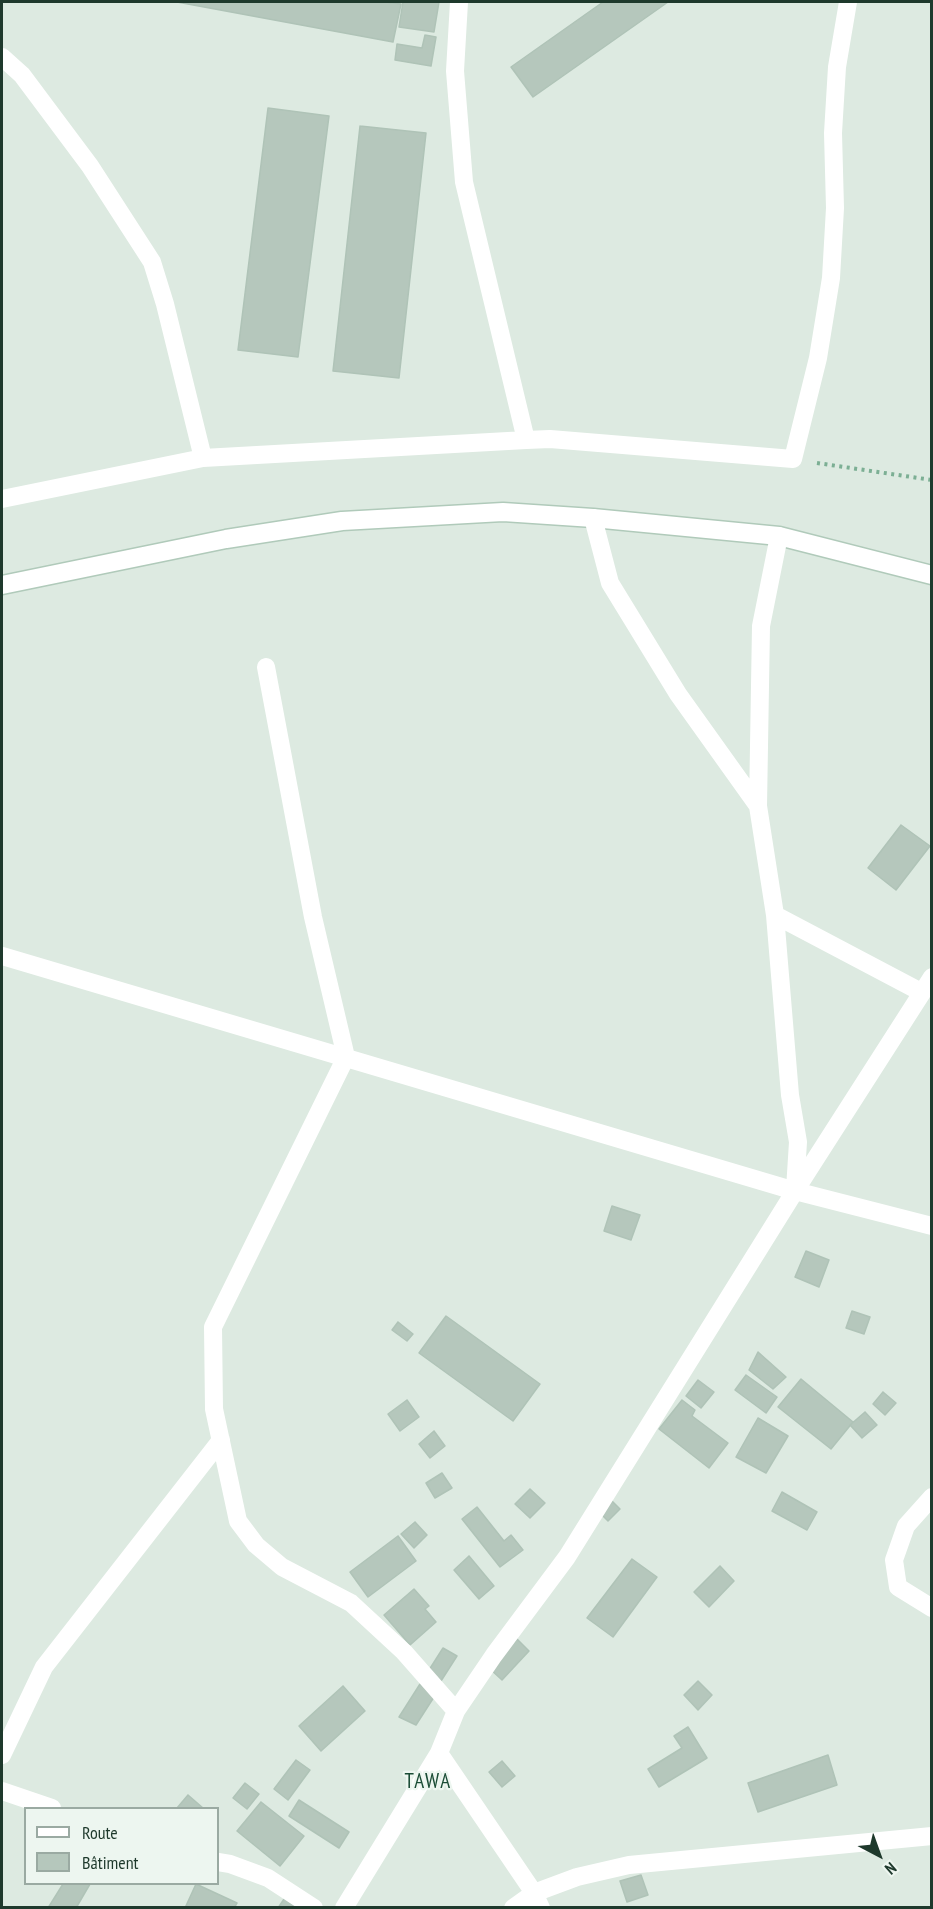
<!DOCTYPE html>
<meta charset="utf-8">
<style>
body{margin:0}
#map{position:relative;width:933px;height:1909px;overflow:hidden;background:#ddeae1;font-family:"PT Sans Narrow",sans-serif}
canvas{display:block}
.frame{position:absolute;inset:0;border:3px solid #1e392c;pointer-events:none}
.legend{position:absolute;left:24px;top:1807px;width:195px;height:78px;box-sizing:border-box;background:#edf6f0;border:2px solid #9aaaa2;margin:0;padding:8px 10px;list-style:none;font-size:18px;color:#1e392c}
.legend li{display:flex;align-items:center;gap:12px;height:30px}
.legend b{width:30px;border:2px solid #9aaaa2}
.north{position:absolute;left:849px;top:1825px;width:60px;height:60px;-webkit-text-stroke:4px #edf6f0;paint-order:stroke;rotate:139deg;font-size:16px;font-weight:700;line-height:24px;text-align:center;color:#1e392c}
.north::after{content:'';display:block;margin:auto;width:21px;height:27px;background:#1e392c;clip-path:polygon(50% 0,100% 100%,50% 72%,0 100%)}
</style>
<div id="map">
<canvas width="933" height="1909"></canvas>
<div class="frame"></div>
<ul class="legend">
<li><b style="height:8px;background:#fff"></b>Route</li>
<li><b style="height:16px;background:#b5c7bc"></b>Bâtiment</li>
</ul>
<div class="north">N</div>
</div>
<script>
const g = document.querySelector('canvas').getContext('2d');
g.lineJoin = 'round';
function fill(path, color) { g.fillStyle = color; g.fill(path, 'evenodd'); }
const shape = rows => new Path2D(rows.map(r => 'M' + r).join(''));
function strokePath(path, color, width, dash) { g.strokeStyle = color; g.lineWidth = width; g.lineCap = dash ? 'butt' : 'round'; g.setLineDash(dash || []); g.stroke(path); }
function label(font, color, halo, rows, align = 'center') {
  g.font = font + ' "PT Sans Narrow",sans-serif'; g.lineWidth = 4.5; g.setLineDash([]); g.textBaseline = 'middle'; g.strokeStyle = halo; g.fillStyle = color; for (const [text, x, y, turn = 0] of rows) {
    g.save(); g.translate(x, y); g.rotate((+turn || 0) * Math.PI / 180); g.textAlign = isNaN(turn) ? turn : align; if (halo) g.strokeText(text, 0, 0); g.fillText(text, 0, 0); g.restore();
  }
}
const building = shape([
 [177,2,386,2,401,4,393,42,177,2],
 [403,2,439,2,434,32,399,27,403,2],
 [603,2,668,2,533,97,511,67,603,2],
 [425,35,436,37,431,66,395,60,397,44,422,48,425,35],
 [268,108,329,116,298,357,238,350,268,108],
 [360,126,426,133,399,378,333,371,360,126],
 [901,825,930,846,896,890,868,868,901,825],
 [612,1206,640,1215,631,1240,604,1231,612,1206],
 [806,1251,829,1260,819,1287,795,1277,806,1251],
 [852,1311,870,1317,864,1334,846,1328,852,1311],
 [446,1316,540,1384,513,1421,419,1353,446,1316],
 [398,1322,413,1334,407,1341,392,1330,398,1322],
 [758,1352,786,1377,773,1389,749,1370,758,1352],
 [746,1375,777,1397,766,1413,735,1390,746,1375],
 [801,1379,853,1422,831,1449,778,1407,801,1379],
 [698,1380,714,1392,701,1408,686,1396,698,1380],
 [883,1392,896,1403,885,1415,873,1404,883,1392],
 [407,1400,419,1417,400,1431,388,1414,407,1400],
 [682,1400,695,1410,692,1416,728,1443,709,1468,659,1429,682,1400],
 [865,1412,877,1425,862,1438,850,1425,865,1412],
 [758,1418,788,1436,766,1473,736,1457,758,1418],
 [434,1431,445,1446,430,1458,419,1444,434,1431],
 [442,1473,452,1488,435,1498,426,1483,442,1473],
 [530,1489,545,1503,530,1518,515,1504,530,1489],
 [782,1492,817,1512,807,1530,772,1511,782,1492],
 [612,1501,620,1509,608,1521,601,1514,612,1501],
 [477,1507,504,1541,511,1535,523,1550,500,1567,462,1519,477,1507],
 [415,1522,427,1535,414,1548,401,1534,415,1522],
 [398,1536,416,1561,368,1597,350,1572,398,1536],
 [469,1556,494,1586,479,1599,454,1570,469,1556],
 [632,1559,657,1577,613,1637,587,1618,632,1559],
 [720,1566,734,1581,709,1607,694,1592,720,1566],
 [414,1589,429,1606,425,1609,436,1622,410,1645,384,1615,414,1589],
 [517,1639,529,1651,502,1680,489,1668,517,1639],
 [443,1648,457,1656,441,1681,429,1670,443,1648],
 [698,1681,712,1695,698,1710,684,1695,698,1681],
 [420,1684,434,1697,416,1725,399,1717,420,1684],
 [343,1686,365,1711,321,1751,299,1726,343,1686],
 [688,1727,707,1758,659,1787,648,1769,682,1748,674,1736,688,1727],
 [828,1755,837,1785,758,1812,748,1783,828,1755],
 [296,1760,310,1770,288,1800,274,1789,296,1760],
 [502,1761,515,1776,502,1787,489,1772,502,1761],
 [245,1783,259,1794,247,1809,233,1798,245,1783],
 [188,1795,203,1808,177,1808,188,1795],
 [299,1800,349,1832,339,1848,289,1816,299,1800],
 [261,1802,304,1836,280,1866,237,1831,261,1802],
 [641,1875,648,1895,627,1902,620,1881,641,1875],
 [63,1884,90,1884,76,1908,48,1908,63,1884],
 [196,1884,237,1903,234,1908,185,1908,196,1884],
 [286,1896,304,1908,278,1908,286,1896]
]);
fill(building, '#b5c7bc');
strokePath(building, '#afc3b7', 1.5);
const secondary = shape([
 [2,585,226,539,342,521,503,512,593,518,779,536,932,575]
]);
strokePath(secondary, '#b0caba', 21);
strokePath(shape([
 [817,463,932,480]
]), '#7caf94', 4, [3, 4.5]);
strokePath(shape([
 [459,2,455,71,464,182,526,440],
 [2,57,22,75,90,166,152,262,165,304,203,458],
 [2,499,203,458,526,440,550,439,793,459,818,358,831,278,835,208,833,133,837,67,848,2],
 [593,518,610,583,678,694,758,806,775,915,790,1095,798,1142,795,1189],
 [266,667,313,917,346,1057,213,1327,214,1409,238,1521,256,1545,282,1567,351,1603,404,1652,456,1711],
 [758,806,761,626,779,536],
 [775,915,921,992],
 [2,956,795,1191,932,1226],
 [932,1497,906,1526,894,1560,898,1587,932,1608],
 [439,1753,534,1893,541,1908],
 [2,1755,44,1667,221,1440],
 [2,1791,52,1808],
 [218,1862,230,1864,268,1878,314,1908],
 [344,1908,439,1753,456,1711,494,1655,567,1557,795,1191,932,977],
 [513,1908,534,1893,577,1877,629,1865,932,1836]
]), '#fff', 18);
strokePath(secondary, '#fff', 18);
g.letterSpacing = '1.5px';
label('21px', '#1a4c35', '#edf6f0', [
 ["TAWA",428,1782]
]);
g.letterSpacing = '0px';
</script>
